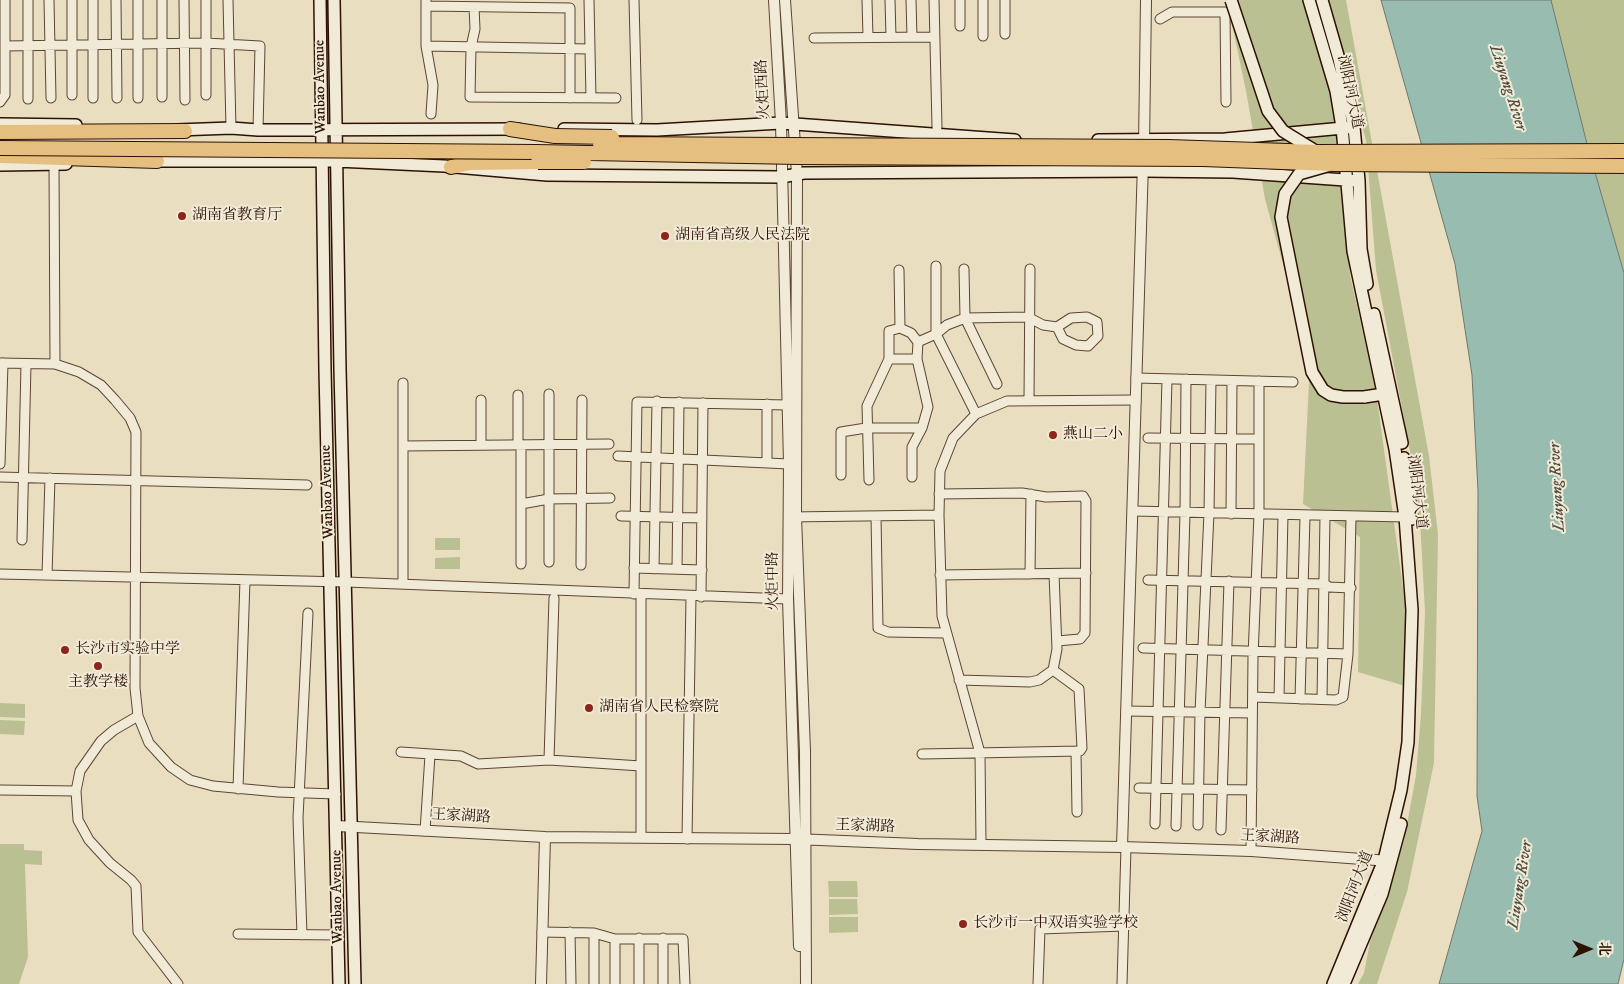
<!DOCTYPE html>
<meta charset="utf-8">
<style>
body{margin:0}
#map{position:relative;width:1624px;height:984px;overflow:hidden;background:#eadec1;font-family:"IM FELL DW Pica","Noto Serif SC",serif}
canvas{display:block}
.north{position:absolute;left:1564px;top:924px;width:50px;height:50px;-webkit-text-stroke:4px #f1ead7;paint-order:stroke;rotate:90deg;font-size:14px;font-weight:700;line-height:20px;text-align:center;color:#2d1204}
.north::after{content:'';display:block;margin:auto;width:18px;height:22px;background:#2d1204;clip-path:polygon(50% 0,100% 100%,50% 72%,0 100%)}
</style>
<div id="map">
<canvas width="1624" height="984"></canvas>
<div class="north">北</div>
</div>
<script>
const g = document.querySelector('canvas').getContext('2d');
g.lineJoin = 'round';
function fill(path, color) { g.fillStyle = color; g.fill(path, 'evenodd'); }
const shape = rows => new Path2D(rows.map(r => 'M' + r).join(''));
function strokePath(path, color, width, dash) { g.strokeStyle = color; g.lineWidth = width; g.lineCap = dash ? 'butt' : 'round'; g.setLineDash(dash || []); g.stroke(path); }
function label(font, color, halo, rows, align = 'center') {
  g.font = font + ' "IM FELL DW Pica","Noto Serif SC",serif'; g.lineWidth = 4; g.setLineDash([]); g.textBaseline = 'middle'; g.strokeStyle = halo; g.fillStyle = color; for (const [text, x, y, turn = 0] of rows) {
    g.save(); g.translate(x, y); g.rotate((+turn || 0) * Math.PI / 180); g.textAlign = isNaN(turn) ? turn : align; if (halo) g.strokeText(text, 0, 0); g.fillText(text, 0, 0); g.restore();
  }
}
fill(shape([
 [1227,0,1307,0,1336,91,1350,275,1376,391,1406,610,1405,686,1358,672,1360,537,1303,504,1310,362,1265,199,1246,91],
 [1328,0,1346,0,1429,456,1438,534,1434,763,1407,892,1377,984,1358,984,1364,973,1370,942,1404,841,1416,775,1421,714,1425,612,1420,520,1410,451,1376,270,1366,140],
 [1551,0,1624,0,1624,273,1588,148],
 [435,538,460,538,460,550,435,550],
 [460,557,460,569,435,569,435,558],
 [0,703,25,704,25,718,0,717],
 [0,720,25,721,24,735,0,734],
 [0,844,24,844,24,850,42,851,42,865,25,864,28,957,19,984,0,984],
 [828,881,857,881,858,897,829,897],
 [829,899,857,899,858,914,829,915],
 [829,917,858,917,858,932,829,933]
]), '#bac091');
const water = shape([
 [1381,0,1551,0,1588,148,1624,273,1624,959,1618,984,1439,984,1482,831,1477,796,1478,491,1472,375,1455,264,1381,0]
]);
fill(water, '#98bcb0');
strokePath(water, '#6d786b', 1);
const minor = shape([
 [28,0,28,99],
 [49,0,51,98],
 [72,0,72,95],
 [93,0,93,98],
 [116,0,117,98],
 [138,0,138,98],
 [184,0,185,100],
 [206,0,206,95],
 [228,0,231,128],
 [426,0,426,46,433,85,431,114],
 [589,0,591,98],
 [634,0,637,120],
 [867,0,868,37],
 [890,0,891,37],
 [911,0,912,37],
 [934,0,937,127],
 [983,0,983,36],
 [1005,0,1005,34],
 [426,6,570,8,570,98],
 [474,7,475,29,471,47,470,97,616,98],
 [1160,19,1172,12,1225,12,1226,102],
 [960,26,960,0],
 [814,38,935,37],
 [5,46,206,43,260,46,258,130],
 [426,46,590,49],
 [162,97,162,0],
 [0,102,5,95,5,0],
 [54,164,55,364],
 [936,266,936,334,976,414],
 [964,269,965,318,997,384],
 [918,342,936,334,947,325,965,318,1028,317,1043,325,1057,327,1063,339,1076,345,1088,346,1098,336,1097,322,1087,317,1071,318,1057,327],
 [889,359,889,331,900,328,899,270],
 [0,363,55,364,79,372,101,385,115,400,130,418,136,432,135,688,138,716,149,743,171,767,190,780,213,786,278,792,336,794],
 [1136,378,1293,382],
 [403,383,403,582],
 [549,394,549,562],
 [1029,400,1030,269],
 [1148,438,1258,439],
 [481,445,481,400],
 [518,445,518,395],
 [403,446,609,444],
 [618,456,789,464],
 [767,462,767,404],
 [0,464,3,363],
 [841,475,841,432,866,428,922,428],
 [0,477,307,485],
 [912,477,912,447,922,428,928,407,917,359],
 [869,480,867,406,889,359,917,359,918,342,911,333,900,328],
 [939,494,1022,493,1046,497,1083,496,1086,501,1085,633,1080,639,1057,641],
 [521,504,549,499,610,498],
 [1133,511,1405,517],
 [1231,514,1232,381],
 [621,516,702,518],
 [876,516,878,628,888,632,945,633],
 [789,517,939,515],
 [22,540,26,364],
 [521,564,521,445],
 [581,565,582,400],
 [634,568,702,570],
 [654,569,657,401],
 [677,569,679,402],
 [0,574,346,582,788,599],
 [1030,574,1031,494],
 [47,575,50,478],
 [940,575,1086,573],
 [1148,580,1325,584,1329,587,1351,588],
 [634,594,637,402,788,405],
 [701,597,703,403],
 [1143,648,1348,654],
 [959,680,1030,682,1039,680,1053,670,1057,649,1054,574],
 [1253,697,1336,700,1343,697,1348,654,1351,517],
 [1279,698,1283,515],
 [1300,699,1305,516],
 [1322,699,1325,516],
 [1126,711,1252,713],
 [138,716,114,730,101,741,80,771,76,791,78,820,89,840,110,863,131,880,136,886,138,932,178,984],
 [1076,751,1077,812],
 [401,752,461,756,478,764,549,760,641,766],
 [922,754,1080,751,1082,748,1079,689,1053,670],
 [549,760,554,598],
 [1139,788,1252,790],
 [238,789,245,580],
 [0,790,76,791],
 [1155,824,1167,379],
 [1198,825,1200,712,1209,513,1211,380],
 [1176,826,1185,513,1186,379],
 [1221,830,1229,581],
 [425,831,430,755],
 [641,834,641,594],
 [687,839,691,596],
 [981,844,980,753,942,616,939,515,940,471,953,438,976,414,1007,401,1136,400],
 [1251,851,1253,656,1259,514,1259,381],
 [542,932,594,933,615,939,683,939,685,984],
 [570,932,571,984],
 [238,934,338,935],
 [302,935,298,818,308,613],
 [639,938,639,984],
 [663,938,663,984],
 [594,984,594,933],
 [615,984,615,939],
 [1038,984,1040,929,1124,926],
 [1122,984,1126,847]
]);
const tertiary = shape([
 [774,0,781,123,789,464,788,599,799,946],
 [785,0,797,174,796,517,805,751,806,984],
 [1144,146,1146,0],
 [337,826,545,837,795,839,918,844,1122,847,1251,851,1390,861],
 [1122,847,1143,163],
 [541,984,545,837]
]);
const secondary = shape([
 [320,0,325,370,339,984],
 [334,0,340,369,355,984],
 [1309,0,1336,91,1342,127,1353,251,1395,449,1405,517,1412,610,1408,742,1401,790,1384,860,1333,984],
 [1322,0,1339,59,1354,127,1359,181,1361,249,1367,284],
 [0,124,76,125],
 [564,129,657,130,781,123,1015,140],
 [177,130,231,128,258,130,518,129],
 [1098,140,1225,139,1354,127],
 [150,161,337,161,444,166,547,175,781,177,804,173,1143,171,1233,172,1359,181],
 [0,165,66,164],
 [1374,314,1402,443],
 [1364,397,1390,393],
 [1404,458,1412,519],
 [1344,984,1382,894,1401,824]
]);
const trunk = shape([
 [510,129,555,136],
 [0,132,185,131],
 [0,156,157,161],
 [451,167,470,163,538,162]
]);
strokePath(minor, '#5c4533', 11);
strokePath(tertiary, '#5c4533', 12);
strokePath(secondary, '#2d1204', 14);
strokePath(trunk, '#2d1204', 16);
strokePath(minor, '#f1ead7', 9);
strokePath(tertiary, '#f1ead7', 10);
strokePath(secondary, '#f1ead7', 11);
strokePath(trunk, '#e5bf80', 14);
const secondaryBridge = shape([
 [1231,0,1268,111,1283,131,1317,152],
 [1327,166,1299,174,1285,194,1281,217,1312,372,1323,390,1331,395,1343,397,1364,397]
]);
const trunkBridge = shape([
 [555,136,612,137],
 [600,144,1169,147,1317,152,1624,151],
 [0,148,536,152,798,157,1203,159,1335,164,1624,166],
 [538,162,584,162]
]);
strokePath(secondaryBridge, '#2d1204', 14, []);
strokePath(trunkBridge, '#2d1204', 16, []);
strokePath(secondaryBridge, '#f1ead7', 11);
strokePath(trunkBridge, '#e5bf80', 14);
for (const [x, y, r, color] of [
 [182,216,5,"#8f2418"],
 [665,236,5,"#8f2418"],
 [1053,435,5,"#8f2418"],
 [65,650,5,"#8f2418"],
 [98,666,5,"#8f2418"],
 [589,708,5,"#8f2418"],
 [963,924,5,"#8f2418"]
]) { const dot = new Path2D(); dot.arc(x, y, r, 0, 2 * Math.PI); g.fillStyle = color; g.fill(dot); strokePath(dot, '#f1ead7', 2); }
label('15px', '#2d1204', '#f1ead7', [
 ["Wanbao Avenue",321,87,-91],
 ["火炬西路",764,89,-93],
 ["浏阳河大道",1349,92,78],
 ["Wanbao Avenue",328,492,-92],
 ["浏阳河大道",1416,492,83],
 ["火炬中路",774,581,-90],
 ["王家湖路",461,817,3],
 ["王家湖路",865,827,2],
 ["王家湖路",1270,838,3],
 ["浏阳河大道",1356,887,-69],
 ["Wanbao Avenue",338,897,-91]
]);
label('15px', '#2d1204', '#f1ead7', [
 ["湖南省教育厅",192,216],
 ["湖南省高级人民法院",675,236],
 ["燕山二小",1063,435],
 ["长沙市实验中学",75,650],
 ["主教学楼",98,683,"center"],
 ["湖南省人民检察院",599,708],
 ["长沙市一中双语实验学校",973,924]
], 'left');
label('italic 16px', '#524e40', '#f1ead7', [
 ["Liuyang River",1507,88,72],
 ["Liuyang River",1558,487,-93],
 ["Liuyang River",1521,885,-81]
]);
</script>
